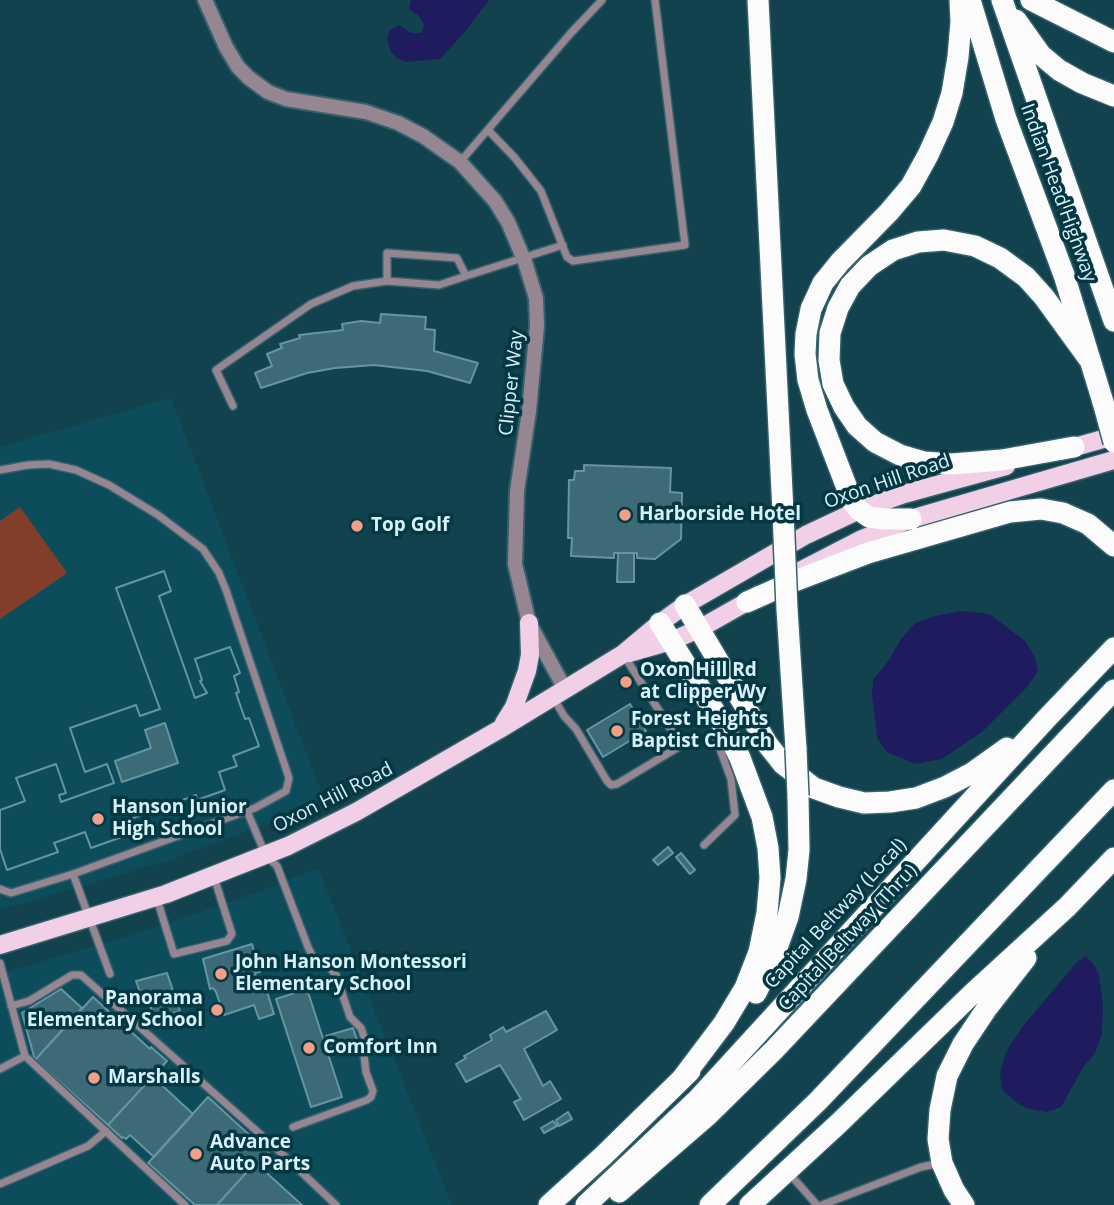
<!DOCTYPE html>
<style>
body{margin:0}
canvas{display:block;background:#11424e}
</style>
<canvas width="1114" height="1205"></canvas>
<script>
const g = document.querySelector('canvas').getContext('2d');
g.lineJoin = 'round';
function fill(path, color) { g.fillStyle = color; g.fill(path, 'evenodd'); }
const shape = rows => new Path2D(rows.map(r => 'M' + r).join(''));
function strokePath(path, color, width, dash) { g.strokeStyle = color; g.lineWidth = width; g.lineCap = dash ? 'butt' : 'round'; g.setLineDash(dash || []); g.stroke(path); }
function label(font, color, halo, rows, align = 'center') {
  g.font = font + ' "Open Sans",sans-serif'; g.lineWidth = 7; g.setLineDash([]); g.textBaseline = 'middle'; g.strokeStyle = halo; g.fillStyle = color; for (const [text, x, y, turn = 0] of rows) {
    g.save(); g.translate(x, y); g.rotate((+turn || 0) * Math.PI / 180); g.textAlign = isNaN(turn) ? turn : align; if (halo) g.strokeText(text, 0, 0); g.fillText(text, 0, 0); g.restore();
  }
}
fill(shape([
 [171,398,322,794,274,821,167,861,0,910,0,447],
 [318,868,452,1205,0,1205,0,974,152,929,261,891]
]), '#0d4d5b');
fill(shape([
 [20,507,67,573,0,619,0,521]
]), '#833e2a');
fill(shape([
 [411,0,489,0,464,33,440,59,407,62,397,58,391,52,387,40,390,30,399,25,411,33,422,33,424,24,419,16,409,9],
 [961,611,989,614,1008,628,1025,641,1035,657,1038,671,1028,686,982,732,942,759,915,764,887,752,877,738,872,695,873,680,889,660,901,639,915,623,935,616],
 [1086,956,1095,966,1099,975,1103,1006,1102,1034,1095,1053,1084,1066,1061,1107,1047,1112,1028,1109,1017,1103,1002,1090,1000,1073,1006,1052,1023,1026,1076,963]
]), '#1e1c5e');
const building = shape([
 [381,314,426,317,425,329,435,330,434,351,478,363,470,383,427,371,374,365,335,368,307,373,261,388,255,373,272,366,267,354,282,348,280,344,300,338,299,335,343,330,342,324,361,321,380,323,381,314],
 [584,465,671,468,670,492,682,493,681,539,655,559,637,558,637,553,614,553,614,558,571,556,572,538,568,538,569,480,574,480,575,471,584,471,584,465],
 [618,553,634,553,634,582,617,582,618,553],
 [164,571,171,591,159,596,195,698,207,693,200,681,202,680,195,659,230,647,240,673,234,676,239,692,236,693,245,719,249,718,259,746,233,756,237,766,219,772,225,790,197,800,196,795,128,820,133,833,91,848,85,832,54,843,58,852,7,870,0,849,0,810,25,801,16,778,56,764,66,793,59,795,61,802,114,783,107,764,85,772,70,728,136,705,140,716,160,709,116,588,164,571],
 [165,723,178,763,122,782,115,761,151,748,145,730,165,723],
 [164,571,171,591,159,596,195,698,207,693,200,681,202,680,195,659,230,647,240,673,234,676,239,692,236,693,245,719,249,718,259,746,233,756,237,766,219,772,225,790,197,800,196,795,128,820,133,833,91,848,85,832,54,843,58,852,7,870,0,849,0,810,25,801,16,778,56,764,66,793,59,795,61,802,114,783,107,764,85,772,70,728,136,705,140,716,160,709,116,588,164,571],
 [630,704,646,731,603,757,587,730,630,704],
 [668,847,673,853,658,865,653,860,668,847],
 [681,853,695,870,690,874,676,857,681,853],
 [252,944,260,972,255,973,257,981,263,979,274,1014,259,1019,254,1005,224,1015,216,992,213,988,210,989,203,959,252,944],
 [167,973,180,1011,157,1018,156,1014,153,1015,147,997,142,998,136,981,167,973],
 [61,989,82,1008,35,1060,22,1013,61,989],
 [307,989,342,1097,311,1107,276,999,307,989],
 [93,997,150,1049,151,1047,167,1061,108,1125,35,1060,93,997],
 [546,1011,557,1030,524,1049,543,1086,550,1081,561,1099,524,1120,514,1102,521,1099,500,1065,466,1082,456,1064,466,1058,464,1056,492,1040,490,1035,503,1027,506,1032,546,1011],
 [353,1028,358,1043,331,1051,326,1036,353,1028],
 [154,1075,154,1078,193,1114,154,1157,130,1135,126,1139,123,1137,122,1138,108,1125,154,1075],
 [208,1097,270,1154,259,1166,255,1163,217,1205,195,1205,148,1163,208,1097],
 [568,1112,572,1119,559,1126,556,1120,568,1112],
 [553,1121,557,1126,544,1133,541,1128,553,1121],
 [255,1163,259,1166,302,1205,217,1205,255,1163]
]);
fill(building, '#3c6a76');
strokePath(building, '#6695a2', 2);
const lane = shape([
 [489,131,515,158,541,191,567,257,573,261,685,245,655,0],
 [460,162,570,34,602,0],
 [387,281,439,285,466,276],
 [233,406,216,370,311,304,353,286,387,281,387,253,457,258,466,276,563,245],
 [0,470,28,465,49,464,76,470,109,485,158,515,203,549,219,573,226,590,289,778,286,791,255,808,73,874,11,893,0,889],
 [553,697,564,716,576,729,607,781,611,785,617,784,677,748,677,739,623,654],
 [247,811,266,856,277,866,308,947,314,959,327,965,336,975,350,1017,361,1028,365,1040,364,1055,366,1072,373,1091,371,1097,367,1100,293,1127],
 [704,845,735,815,731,779,716,738,721,728],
 [73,874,110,974],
 [157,899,174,954,227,941,232,934,214,877],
 [0,963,25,1056,185,1205],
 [11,1006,29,1001,72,975,81,975,277,1149,336,1205],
 [0,1069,25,1056],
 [788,1172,817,1205],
 [0,1184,88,1146,106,1131],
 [822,1205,921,1167,941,1163]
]);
const street = shape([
 [205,0,226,47,238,67,249,78,268,92,286,99,366,112,398,123,423,136,460,162,495,201,508,222,525,262,536,298,537,326,529,411,517,491,515,564,529,623,565,689]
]);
const primary = shape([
 [1064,450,1114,436],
 [798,572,862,539,911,519,1114,460],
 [629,653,671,641,699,629,759,595],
 [504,723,514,707,527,671,530,655,529,623],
 [0,945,166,894,288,846,356,812,500,729,623,654,660,623,685,605,806,535,859,510,904,494,1006,466]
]);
const highway = shape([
 [758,0,783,512],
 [970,0,1006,119,1064,275,1103,402],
 [1002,0,1114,321],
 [1031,0,1114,42],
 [1016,20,1041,55,1059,70,1082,83,1114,96],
 [1074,447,1002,460,952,464,924,462,900,455,875,442,857,426,844,407,833,384,829,360,830,333,838,308,850,286,869,266,893,250,918,242,944,240,975,246,1000,258,1026,277,1044,297,1089,359],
 [911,519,885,519,869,517,859,510,852,501,817,410,808,380,805,354,806,334,811,309,823,283,840,262,889,212,911,186,928,155,943,122,952,93,958,57,961,22,960,0],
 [747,602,792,582,868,553,1010,512,1041,509,1063,513,1088,524,1114,546],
 [685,605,768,745,783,764,814,788,839,797,864,803,890,802,916,798,945,787,972,773,1007,748],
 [787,609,796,749],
 [660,623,726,730,740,758,762,817,768,848,770,878,767,913,759,952,745,988,724,1023,681,1080],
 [756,993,774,956,788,917,796,879,799,850,798,796],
 [619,1192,708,1115,774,1050,1114,690],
 [549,1205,603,1156,690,1071],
 [586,1205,696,1101,1047,718,1114,648],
 [710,1205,818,1101,1114,790],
 [750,1205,838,1124,973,993,1067,907,1114,858],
 [964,1205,954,1190,942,1163,938,1139,940,1110,947,1076,963,1044,987,1008,1026,958]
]);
strokePath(lane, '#35616c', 10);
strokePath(street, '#35616c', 18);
strokePath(primary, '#35616c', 21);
strokePath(highway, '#35616c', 24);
strokePath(lane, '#968691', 7);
strokePath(street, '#968691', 14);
strokePath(primary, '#f1d0e7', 18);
strokePath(highway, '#fbfbfb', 21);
const highwayBridge = shape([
 [1103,402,1114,442],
 [783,512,787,609],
 [796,749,798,796]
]);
strokePath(highwayBridge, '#35616c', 24, []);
strokePath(highwayBridge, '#fbfbfb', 21);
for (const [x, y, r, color] of [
 [625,515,7,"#f39f86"],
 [357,526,7,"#f39f86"],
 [626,682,7,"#f39f86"],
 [617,731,7,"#f39f86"],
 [98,819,7,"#f39f86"],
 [221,974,7,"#f39f86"],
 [217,1010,7,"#f39f86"],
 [309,1048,7,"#f39f86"],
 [94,1078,7,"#f39f86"],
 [196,1154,7,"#f39f86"]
]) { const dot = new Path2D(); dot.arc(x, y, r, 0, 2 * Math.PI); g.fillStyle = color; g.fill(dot); strokePath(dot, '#033843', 2.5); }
label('19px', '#d8f0f7', '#033843', [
 ["Indian Head Highway",1058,193,70],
 ["Clipper Way",512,383,-84],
 ["Oxon Hill Road",887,482,-19],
 ["Oxon Hill Road",333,798,-27],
 ["Capital Beltway (Local)",836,914,-47],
 ["Capital Beltway (Thru)",848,938,-47]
]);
label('bold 19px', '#d8f0f7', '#033843', [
 ["Harborside Hotel",639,515],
 ["Top Golf",371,526],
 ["Oxon Hill Rd",640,671],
 ["at Clipper Wy",640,693],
 ["Forest Heights",631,720],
 ["Baptist Church",631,742],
 ["Hanson Junior",112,808],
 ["High School",112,830],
 ["John Hanson Montessori",235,963],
 ["Elementary School",235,985],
 ["Panorama",203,999,"right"],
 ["Elementary School",203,1021,"right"],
 ["Comfort Inn",323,1048],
 ["Marshalls",108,1078],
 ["Advance",210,1143],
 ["Auto Parts",210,1165]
], 'left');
</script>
